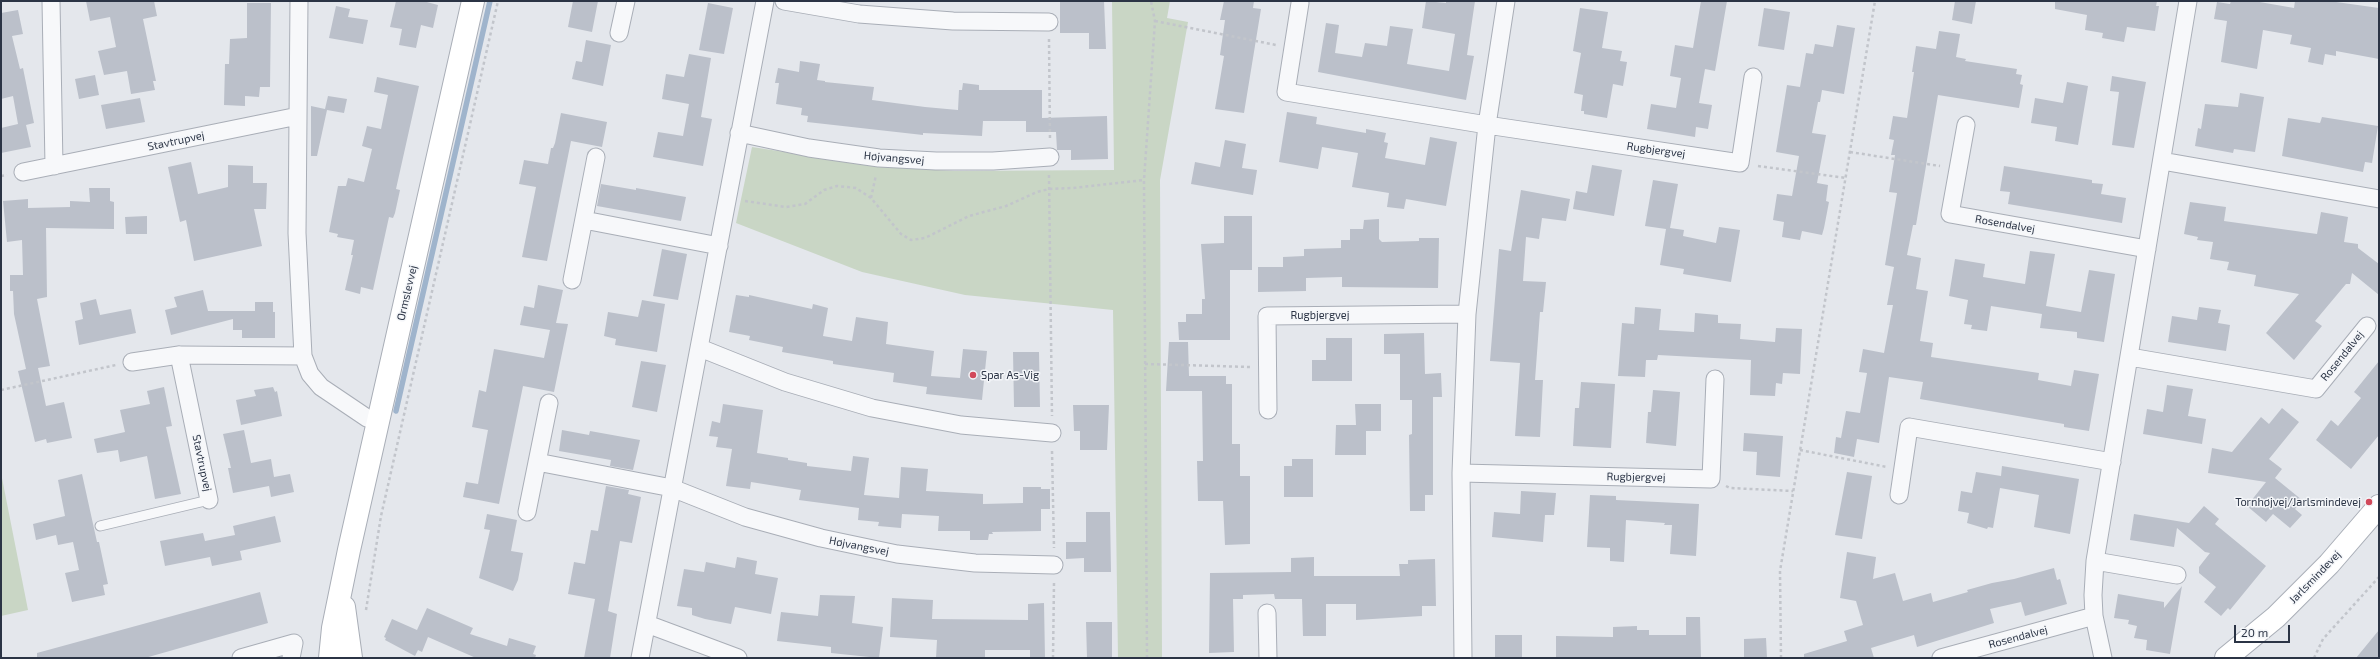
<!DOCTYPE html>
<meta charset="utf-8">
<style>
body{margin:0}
#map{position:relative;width:2380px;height:659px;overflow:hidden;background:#e4e7ec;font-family:"Exo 2",sans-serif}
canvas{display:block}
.frame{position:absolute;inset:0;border:2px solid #2b3445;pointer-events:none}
.scale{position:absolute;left:2234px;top:625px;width:56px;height:18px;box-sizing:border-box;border:2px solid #2b3445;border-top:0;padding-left:5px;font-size:12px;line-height:14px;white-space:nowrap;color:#2b3445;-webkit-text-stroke:3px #f4f6f9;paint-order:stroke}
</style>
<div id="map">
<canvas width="2380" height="659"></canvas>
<div class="frame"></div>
<div class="scale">20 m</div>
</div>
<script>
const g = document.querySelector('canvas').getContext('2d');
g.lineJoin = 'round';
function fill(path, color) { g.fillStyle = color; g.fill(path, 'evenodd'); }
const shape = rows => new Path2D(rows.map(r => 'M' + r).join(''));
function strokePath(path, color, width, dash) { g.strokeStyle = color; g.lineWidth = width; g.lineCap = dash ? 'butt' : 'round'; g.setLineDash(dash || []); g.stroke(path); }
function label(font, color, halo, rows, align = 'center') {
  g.font = font + ' "Exo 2",sans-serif'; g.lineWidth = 3; g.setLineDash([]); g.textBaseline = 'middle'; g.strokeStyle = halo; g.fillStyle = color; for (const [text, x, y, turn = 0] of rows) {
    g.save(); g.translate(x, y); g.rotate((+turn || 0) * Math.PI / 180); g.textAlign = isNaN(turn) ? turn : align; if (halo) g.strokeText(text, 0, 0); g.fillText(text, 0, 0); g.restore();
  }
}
fill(shape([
 [1112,1,1170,1,1167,18,1188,22,1160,180,1162,658,1118,658,1113,310,965,295,862,272,736,223,752,147,882,167,955,171,1114,170],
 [1,473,28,610,1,616]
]), '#c9d6c5');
strokePath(shape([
 [396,411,490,1]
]), '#9fb4cc', 5.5);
fill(shape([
 [86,1,154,1,157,16,143,19,156,81,153,81,155,90,131,94,127,71,104,75,98,51,116,47,110,17,90,21],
 [396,1,423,1,438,5,433,28,421,25,416,48,399,45,402,29,390,27],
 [573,1,598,1,592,32,568,27],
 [1060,1,1104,1,1106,49,1089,49,1089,33,1060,33],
 [1224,1,1254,1,1253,8,1261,9,1244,113,1215,109,1224,56,1220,55,1225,20,1220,20],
 [1426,1,1446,3,1446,1,1475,1,1467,55,1474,56,1466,100,1318,72,1326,23,1339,25,1335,53,1362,57,1365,43,1387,46,1390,26,1413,29,1407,64,1449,71,1455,34,1422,28],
 [1701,1,1727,1,1715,71,1705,69,1699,103,1712,105,1708,129,1696,127,1695,137,1647,129,1651,104,1676,108,1681,78,1670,76,1675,45,1693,48],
 [1955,1,1976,1,1972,24,1952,20],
 [2055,1,2157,1,2156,6,2159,6,2155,31,2127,27,2124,42,2102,38,2103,33,2085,30,2087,15,2055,9],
 [2231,1,2254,1,2294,8,2295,1,2329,1,2379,8,2379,59,2336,51,2336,56,2325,54,2323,65,2308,62,2311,48,2290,44,2292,35,2263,30,2257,69,2221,62,2227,21,2214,19,2217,2,2230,4],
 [247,3,271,3,270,87,260,87,259,97,245,96,245,106,224,105,225,64,229,64,230,39,247,38],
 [708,3,733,8,724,54,699,50],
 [336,6,350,9,348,17,368,20,363,44,329,38],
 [1580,8,1608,12,1602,48,1622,51,1620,61,1627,62,1623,86,1613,84,1607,118,1584,114,1584,111,1581,111,1583,95,1574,93,1581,53,1573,51],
 [1764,8,1790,12,1784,50,1758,46],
 [18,10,23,34,12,36,20,69,23,68,34,123,26,125,31,147,1,153,1,128,18,124,13,96,1,99,1,13],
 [1837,25,1855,28,1844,94,1822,90,1820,102,1818,102,1812,133,1826,135,1817,183,1828,185,1826,201,1829,202,1824,228,1822,235,1802,231,1800,240,1782,237,1784,222,1773,220,1777,194,1792,196,1799,156,1776,152,1787,85,1800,87,1806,53,1813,54,1815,44,1833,47],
 [1939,31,1960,34,1956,57,1966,59,1965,61,2017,69,2016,74,2022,75,2020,84,2023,85,2019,108,1938,95,1916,225,1913,225,1907,255,1921,258,1916,289,1928,291,1920,341,1933,343,1931,357,2039,373,2038,380,2071,386,2074,370,2099,374,2089,431,2064,427,2064,424,2052,422,1920,399,1923,382,1889,377,1879,443,1857,439,1854,457,1834,453,1836,437,1841,438,1846,411,1860,413,1867,373,1859,372,1863,349,1884,353,1893,305,1887,305,1894,267,1885,265,1897,193,1889,192,1895,155,1891,155,1894,140,1889,139,1893,116,1907,118,1914,72,1912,72,1916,46,1936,49],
 [586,40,611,45,603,86,572,79,576,61,582,62],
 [689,54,711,58,701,117,712,119,703,166,653,157,658,132,683,136,689,104,662,99,666,74,684,77],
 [800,61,820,64,817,80,825,81,825,82,874,87,872,100,925,107,958,110,959,90,962,90,963,83,979,85,979,90,1042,90,1042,118,1107,116,1108,159,1071,160,1071,150,1057,150,1056,132,1026,132,1026,121,983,121,982,136,923,133,923,135,807,122,808,116,801,115,802,108,776,104,779,83,775,83,778,68,799,72],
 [95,75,99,95,79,99,75,79],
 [2112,76,2146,82,2134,148,2112,145,2119,92,2110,91],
 [377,77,419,86,396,189,400,190,395,213,393,218,389,217,373,290,361,287,360,294,345,290,353,255,351,255,354,240,337,237,338,234,329,232,338,186,346,186,348,178,364,182,372,149,362,146,367,126,381,129,388,95,374,92],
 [2067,82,2088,86,2078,145,2055,141,2057,127,2031,123,2035,98,2063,103],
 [2240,93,2264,97,2255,152,2234,149,2233,153,2195,146,2198,128,2201,129,2205,104,2238,107],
 [328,96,347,99,344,113,327,110,317,156,311,156,311,106,325,109],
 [140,98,145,122,106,129,101,105],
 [1287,112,1317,117,1316,124,1366,133,1366,129,1386,133,1384,142,1388,143,1385,158,1425,165,1430,137,1457,142,1446,206,1406,199,1404,209,1387,207,1389,193,1352,187,1358,153,1322,147,1318,169,1279,162],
 [561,113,607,122,602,147,571,141,547,261,522,257,536,187,519,184,524,160,548,164,551,148,553,148,555,143],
 [2322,117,2378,126,2372,163,2365,162,2363,172,2282,156,2288,118,2320,123],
 [1225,140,1246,144,1242,168,1257,170,1253,195,1191,184,1195,162,1220,167],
 [191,162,198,194,228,187,228,165,253,166,253,183,267,183,266,209,254,209,262,246,194,261,186,220,180,222,168,167],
 [1592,165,1622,170,1614,216,1573,209,1576,191,1587,193],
 [2004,166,2092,180,2092,183,2103,184,2101,194,2126,198,2122,223,2008,204,2010,192,2000,191],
 [1653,180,1678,184,1670,228,1684,230,1683,236,1716,243,1719,227,1740,230,1731,282,1683,274,1684,269,1660,265,1666,229,1645,226],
 [601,184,636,190,636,188,686,197,681,221,597,206],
 [89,188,110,188,110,201,114,202,114,229,46,228,47,297,37,299,50,366,38,368,46,406,64,402,72,438,47,443,46,439,35,442,18,371,26,369,14,314,13,291,10,291,10,275,23,275,22,240,7,242,3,201,28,199,28,208,70,207,70,201,90,202],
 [1521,190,1570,199,1566,221,1542,218,1539,239,1526,237,1523,281,1546,282,1543,312,1540,312,1535,380,1543,380,1540,437,1515,436,1520,363,1490,361,1499,249,1511,251],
 [2190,202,2226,207,2224,221,2317,234,2321,212,2348,217,2344,242,2358,244,2358,248,2379,264,2379,295,2352,273,2350,284,2346,284,2315,321,2322,326,2294,360,2266,333,2299,294,2254,286,2256,275,2227,270,2229,262,2210,259,2213,242,2197,240,2198,237,2184,234],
 [147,216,147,234,126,234,125,217],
 [1224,216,1252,216,1252,270,1230,270,1230,340,1179,340,1178,322,1186,322,1186,314,1202,314,1202,299,1205,299,1201,244,1224,243],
 [1379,219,1379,239,1382,242,1419,241,1419,238,1439,238,1438,288,1342,287,1342,277,1306,278,1306,291,1258,292,1258,267,1283,267,1283,257,1304,256,1304,249,1341,248,1341,240,1350,240,1350,229,1363,229,1364,220],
 [662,249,687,254,678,300,653,296],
 [2030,251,2055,254,2046,306,2081,312,2089,270,2115,274,2104,342,2077,338,2077,332,2040,328,2042,314,1991,306,1987,331,1971,329,1972,325,1964,324,1968,300,1949,296,1955,259,1985,264,1983,277,2025,284],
 [538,285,563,290,556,323,568,324,554,392,523,386,499,504,463,497,466,482,478,484,488,430,472,427,479,390,486,392,494,349,544,358,550,330,520,325,524,306,534,308],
 [203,290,208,311,255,311,255,302,273,302,273,312,275,312,275,338,242,338,242,330,233,330,233,319,171,335,165,310,177,307,174,297],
 [736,295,749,297,749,295,812,309,813,304,828,308,823,336,852,341,856,317,888,322,886,344,934,351,931,376,960,378,963,349,987,351,982,400,926,394,927,387,893,382,894,373,833,364,833,361,782,352,783,347,749,340,750,336,729,332],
 [96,299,100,315,131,309,136,333,79,345,75,321,83,319,80,303],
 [642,300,665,304,657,352,615,345,616,339,604,336,608,312,638,317],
 [1635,307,1661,309,1659,330,1694,332,1695,313,1718,315,1718,323,1741,324,1740,339,1775,342,1776,328,1802,329,1800,374,1783,373,1782,384,1776,383,1775,396,1750,395,1751,360,1658,355,1657,360,1646,360,1645,377,1618,376,1622,323,1634,324],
 [2199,307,2221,310,2218,323,2230,325,2226,351,2168,342,2172,316,2197,320],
 [1424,333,1425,374,1441,373,1442,397,1433,397,1433,495,1425,495,1425,511,1410,511,1409,435,1412,434,1412,400,1400,400,1400,354,1384,354,1384,334],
 [1326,338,1352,338,1352,381,1312,381,1312,360,1326,360],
 [1169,342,1188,342,1189,376,1226,376,1226,384,1232,384,1232,444,1240,444,1240,476,1250,476,1250,544,1225,545,1223,501,1198,501,1197,461,1203,461,1202,391,1166,391],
 [1013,352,1039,352,1040,407,1014,407],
 [641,361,666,365,657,412,632,407],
 [2379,361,2379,435,2351,469,2316,440,2331,420,2338,426,2361,398,2354,392],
 [1581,382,1615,384,1611,448,1573,446,1575,408,1579,408],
 [2167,385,2193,389,2188,416,2206,419,2202,444,2143,434,2147,409,2163,412],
 [164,387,172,426,166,427,181,494,155,499,147,456,120,462,118,450,97,453,94,439,125,432,120,410,150,404,147,391],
 [273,387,275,392,277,391,282,416,241,425,236,400,256,396,254,390],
 [1653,390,1680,392,1676,446,1646,443,1648,412,1651,412],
 [723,404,763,410,757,453,788,458,788,460,807,463,807,466,851,471,853,456,869,458,864,495,899,498,901,467,928,469,926,491,983,494,983,504,1023,503,1023,487,1041,487,1041,489,1050,489,1050,509,1041,509,1041,531,992,532,993,534,989,534,988,540,970,540,970,531,938,531,939,516,902,514,901,528,878,526,879,522,858,520,859,508,799,500,801,490,751,482,750,489,726,486,732,449,716,447,718,437,709,436,712,421,720,423],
 [1355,404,1381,404,1381,431,1366,431,1366,455,1335,455,1336,425,1356,425],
 [1073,405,1109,405,1107,450,1080,450,1080,431,1074,431],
 [2282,408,2299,422,2269,459,2282,469,2275,478,2302,500,2295,509,2302,515,2290,528,2273,514,2266,522,2247,506,2266,482,2208,473,2212,448,2232,452,2261,417,2269,424],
 [244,430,251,463,271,459,274,477,290,474,294,492,271,497,269,486,233,493,228,468,231,468,223,434],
 [562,430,589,435,590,431,640,440,633,470,610,466,611,460,559,451],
 [1744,433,1783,436,1780,477,1756,475,1757,452,1743,451],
 [1292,459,1313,459,1313,497,1284,497,1284,466,1292,466],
 [2002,466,2079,479,2070,534,2034,527,2039,495,2000,488,1993,528,1988,527,1987,529,1967,523,1969,513,1958,511,1961,491,1972,493,1976,472,2001,476],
 [1847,472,1872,476,1862,539,1835,535],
 [82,474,97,542,99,542,108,584,103,585,105,595,72,602,65,573,79,570,73,542,58,545,56,535,36,540,33,524,65,516,58,480],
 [606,486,629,490,628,494,641,497,632,543,620,541,608,611,617,614,610,658,584,658,595,599,568,594,574,562,585,564,591,530,598,531],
 [1521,491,1556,493,1554,515,1545,515,1543,542,1492,537,1494,512,1520,514],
 [1590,495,1616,496,1616,500,1699,504,1696,556,1670,554,1672,525,1664,525,1665,523,1626,520,1624,562,1610,561,1610,548,1587,547],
 [2204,506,2219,519,2215,524,2266,566,2230,610,2228,608,2221,616,2204,602,2216,587,2199,573,2199,567,2210,553,2205,552,2177,528,2174,547,2130,540,2134,514,2189,523],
 [1086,512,1110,512,1111,572,1084,572,1084,558,1066,559,1066,542,1086,542],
 [487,514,517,520,511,551,523,553,518,580,513,591,479,578,490,530,484,529],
 [275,516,281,542,240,551,242,560,212,566,210,557,165,566,160,541,203,533,205,541,235,535,233,526],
 [1847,552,1876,557,1873,579,1895,573,1903,601,1931,593,1933,602,1968,592,1967,590,1992,583,2014,579,2054,568,2057,580,2060,579,2067,604,2025,616,2021,602,1990,609,1994,623,1917,647,1914,635,1871,648,1874,658,1804,658,1804,654,1847,641,1844,631,1863,625,1856,601,1840,598],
 [737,557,757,561,755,574,778,578,771,614,735,607,731,624,705,619,692,615,692,608,677,606,684,569,704,572,706,562,735,568],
 [1314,557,1314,576,1400,576,1399,564,1408,564,1408,560,1435,559,1436,606,1422,606,1422,616,1356,620,1356,604,1326,604,1326,636,1303,636,1302,599,1275,599,1274,594,1243,595,1243,599,1233,599,1234,652,1209,653,1210,573,1291,572,1291,558],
 [2182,586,2170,654,2146,650,2147,640,2134,638,2137,626,2128,624,2129,620,2114,618,2118,594,2164,602,2164,608],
 [260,592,268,623,145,658,37,658,37,653],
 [820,595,855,596,852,623,883,627,879,658,831,653,831,647,777,641,781,612,818,616],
 [892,598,933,600,932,619,1028,620,1028,604,1044,603,1045,658,1030,658,1030,650,985,650,985,658,936,658,937,640,890,637],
 [427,608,473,628,470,634,507,646,509,638,536,646,533,654,536,655,535,658,476,658,428,637,422,652,418,650,415,656,385,640,386,638,384,637,392,619,417,630],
 [1686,617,1700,617,1701,658,1556,658,1556,636,1613,637,1613,627,1637,626,1637,630,1649,630,1649,635,1686,635],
 [1086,622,1112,622,1112,658,1087,658],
 [2379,630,2379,658,2356,658],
 [1495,635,1522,635,1522,658,1495,658],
 [1766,638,1767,658,1744,658,1744,639]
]), '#bbc0ca');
const lane = shape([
 [100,526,209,500]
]);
const street = shape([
 [51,1,54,166],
 [299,1,297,233,303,356,310,374,321,387,367,418,378,421],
 [784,1,859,14,953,21,1049,22],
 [1300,3,1286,92,1487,125,1740,163,1753,77],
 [619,33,626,1],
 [1966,125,1950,214,2147,249],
 [739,133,809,148,879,158,936,161,993,161,1050,157],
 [2162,161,2379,199],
 [23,172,298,116],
 [584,220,719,246],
 [572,280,596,157],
 [700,348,785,382,872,408,961,425,1052,433],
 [179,355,209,500],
 [2130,357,2316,389,2367,326],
 [132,362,179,355,303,356],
 [1268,410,1267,316,1467,314],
 [537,462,672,488,745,517,821,538,897,554,975,563,1054,565],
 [1461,473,1711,479,1715,379],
 [1899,495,1909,427,2112,462],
 [527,512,549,403],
 [2095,561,2177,575],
 [1267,613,1268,658],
 [647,624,738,658],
 [241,658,294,643,291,658],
 [640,658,765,1],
 [1463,658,1461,473,1467,314,1487,125,1506,1],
 [1941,658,2094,616],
 [2103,658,2094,616,2093,595,2095,561,2188,1]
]);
const secondary = shape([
 [344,607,351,658],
 [330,658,333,628,349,550,473,1],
 [2226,658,2276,617,2329,564,2379,506]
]);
strokePath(lane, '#a9aeb7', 11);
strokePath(street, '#a9aeb7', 19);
strokePath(secondary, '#a9aeb7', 24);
strokePath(shape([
 [1155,21,1276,45],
 [1049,39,1050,140],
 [1850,152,1940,166],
 [1758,166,1846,178],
 [1049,175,1052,416],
 [1,176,7,175],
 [871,198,876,175],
 [745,201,786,207,805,204,824,190,837,186,856,188,871,198,901,234,911,240,925,238,969,216,1006,206,1037,192,1049,189,1073,188,1144,180],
 [1145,364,1251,367],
 [1,390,116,365],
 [1800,450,1887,467],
 [1052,451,1054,548],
 [1726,486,1730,488,1793,491],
 [366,610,381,516,498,1],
 [1053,658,1054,583],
 [1147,658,1144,180,1155,21,1151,1],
 [1781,658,1780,571,1875,1],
 [2314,658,2323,639,2379,577]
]), '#c2c5cb', 2.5, [3, 3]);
strokePath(lane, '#f7f8fa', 9);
strokePath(street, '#f7f8fa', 17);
strokePath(secondary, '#fff', 22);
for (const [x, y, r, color] of [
 [973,375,4,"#d1495b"],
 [2369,502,4,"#d1495b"]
]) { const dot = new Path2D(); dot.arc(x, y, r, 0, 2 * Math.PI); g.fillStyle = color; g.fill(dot); strokePath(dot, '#f4f6f9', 1.5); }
label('11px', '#2b3445', '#f4f6f9', [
 ["Stavtrupvej",176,141,-12],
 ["Rugbjergvej",1656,150,8],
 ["Højvangsvej",894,158,5],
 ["Rosendalvej",2005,224,10],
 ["Ormslevvej",407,293,-77],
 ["Rugbjergvej",1320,315],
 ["Rosendalvej",2342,356,-51],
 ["Stavtrupvej",202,463,78],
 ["Rugbjergvej",1636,477,1],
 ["Højvangsvej",859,546,11],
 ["Jarlsmindevej",2315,577,-46],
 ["Rosendalvej",2018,637,-15]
]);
label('11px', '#2b3445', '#f4f6f9', [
 ["Spar As-Vig",981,375],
 ["Tornhøjvej/Jarlsmindevej",2361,502,"right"]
], 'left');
</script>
